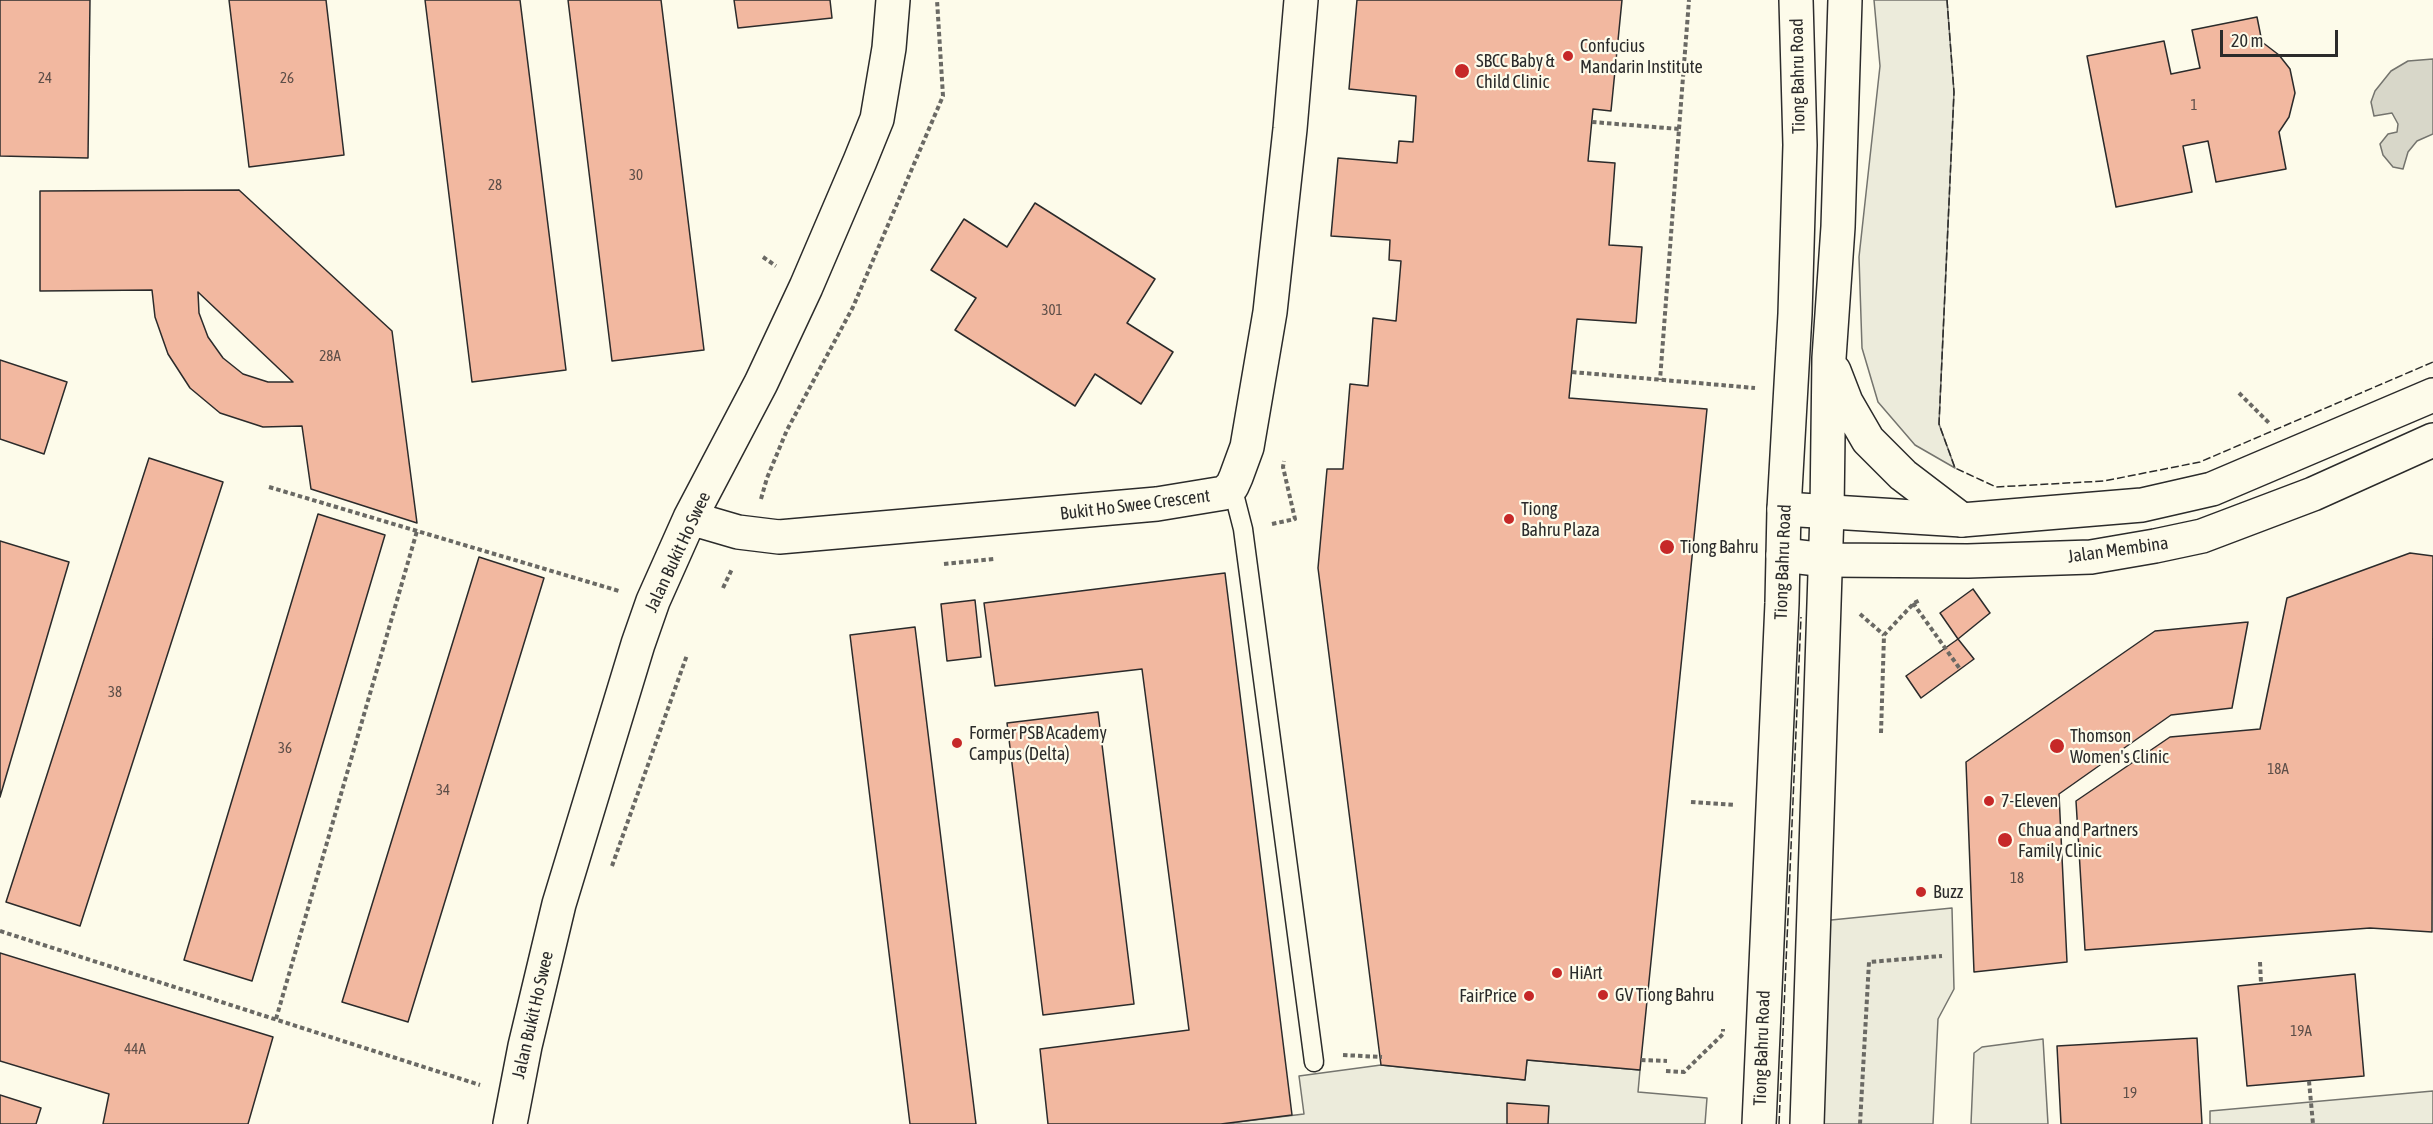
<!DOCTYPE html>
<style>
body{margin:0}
#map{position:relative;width:2433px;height:1124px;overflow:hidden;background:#fdfbea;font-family:"Asap Condensed",sans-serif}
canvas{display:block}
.scale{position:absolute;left:2220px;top:30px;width:118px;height:27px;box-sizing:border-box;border:3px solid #2b2b2b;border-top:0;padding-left:8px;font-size:18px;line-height:21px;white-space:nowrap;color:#2b2b2b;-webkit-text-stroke:4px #fdfbea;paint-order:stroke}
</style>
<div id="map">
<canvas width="2433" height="1124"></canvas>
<div class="scale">20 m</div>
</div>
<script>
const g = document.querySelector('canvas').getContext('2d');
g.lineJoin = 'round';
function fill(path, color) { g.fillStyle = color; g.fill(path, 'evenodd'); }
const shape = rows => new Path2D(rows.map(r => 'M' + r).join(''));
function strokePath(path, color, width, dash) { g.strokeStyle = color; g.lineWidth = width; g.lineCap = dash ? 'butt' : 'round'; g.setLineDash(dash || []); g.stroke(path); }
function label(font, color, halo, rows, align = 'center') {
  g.font = font + ' "Asap Condensed",sans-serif'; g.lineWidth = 4.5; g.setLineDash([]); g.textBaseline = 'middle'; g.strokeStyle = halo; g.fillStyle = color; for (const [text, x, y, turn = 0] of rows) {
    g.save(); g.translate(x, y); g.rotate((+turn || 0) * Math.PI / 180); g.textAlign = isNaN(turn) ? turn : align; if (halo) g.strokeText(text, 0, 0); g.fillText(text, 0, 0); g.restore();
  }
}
const green = shape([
 [1874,0,1947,0,1954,92,1939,424,1955,468,1915,445,1878,402,1862,348,1859,257,1880,66,1874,0],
 [1952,908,1954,989,1938,1019,1933,1124,1814,1124,1821,921,1952,908],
 [2043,1039,2048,1124,1971,1124,1974,1053,1982,1047,2043,1039],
 [1527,1060,1640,1070,1638,1092,1707,1098,1705,1124,1221,1124,1304,1114,1299,1076,1381,1065,1525,1080,1527,1060],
 [2433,1091,2433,1124,2210,1124,2210,1111,2433,1091]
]);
fill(green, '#ecebdb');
strokePath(green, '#74746e', 1.5);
const water = shape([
 [2433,59,2433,134,2417,141,2408,152,2403,169,2393,167,2383,155,2380,144,2388,134,2397,132,2398,124,2392,113,2374,116,2371,102,2375,91,2391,71,2408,61,2433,59]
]);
fill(water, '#d8d7c9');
strokePath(water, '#74746e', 1.5);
const building = shape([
 [0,0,90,0,88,158,0,156,0,0],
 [229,0,326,0,344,155,249,167,229,0],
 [425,0,520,0,566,370,472,382,425,0],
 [568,0,661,0,704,350,612,361,568,0],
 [734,0,830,0,832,18,738,28,734,0],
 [1357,0,1622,0,1611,111,1593,109,1588,161,1615,163,1609,245,1642,247,1636,323,1577,319,1569,398,1707,409,1640,1070,1527,1060,1525,1080,1381,1065,1318,568,1327,469,1343,469,1350,384,1368,386,1373,318,1396,321,1401,261,1389,260,1390,240,1331,236,1338,158,1397,163,1399,141,1413,142,1416,96,1349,89,1357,0],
 [2257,17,2262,42,2279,55,2290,69,2295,93,2289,117,2279,132,2286,169,2216,182,2208,141,2183,146,2192,192,2116,207,2087,56,2164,41,2171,74,2200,68,2192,30,2257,17],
 [239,190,392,331,417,523,311,489,302,426,263,427,220,413,190,388,168,354,155,317,152,290,40,291,40,191,239,190],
 [198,292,293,382,268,382,243,374,223,358,208,337,199,313,198,292],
 [1035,203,1155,279,1127,323,1173,352,1141,404,1095,374,1075,406,955,330,976,298,931,270,964,219,1007,247,1035,203],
 [0,360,67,382,44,454,0,439,0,360],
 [149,458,223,482,80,926,6,902,149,458],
 [318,514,385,535,252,981,184,960,318,514],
 [0,541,69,562,0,797,0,541],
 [2410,553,2433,556,2432,932,2370,928,2085,950,2076,801,2170,737,2260,729,2287,598,2410,553],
 [479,557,544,578,408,1022,342,1002,479,557],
 [1225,573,1292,1115,1221,1124,1048,1124,1040,1049,1189,1030,1142,669,995,686,984,603,1225,573],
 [1973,589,1990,613,1958,639,1940,613,1973,589],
 [975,600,981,657,947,661,941,604,975,600],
 [2248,622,2232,708,2171,715,2059,794,2067,962,1974,972,1966,762,2155,631,2248,622],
 [915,627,976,1124,910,1124,850,635,915,627],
 [1958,639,1974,659,1921,698,1906,676,1958,639],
 [1098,712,1134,1004,1043,1015,1007,723,1098,712],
 [0,953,273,1037,248,1124,103,1124,109,1094,0,1061,0,953],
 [2355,974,2364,1076,2247,1086,2238,986,2355,974],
 [2197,1038,2202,1124,2061,1124,2057,1046,2197,1038],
 [0,1095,41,1108,36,1124,0,1124,0,1095],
 [1507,1103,1549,1106,1548,1124,1507,1124,1507,1103]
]);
fill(building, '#f2b8a0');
strokePath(building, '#2b2b2b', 1.5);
const service = shape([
 [1232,486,1243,529,1314,1062]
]);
const minor = shape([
 [1784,509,1962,520,2142,505,2212,489,2433,395],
 [690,518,738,532,779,537,1157,504,1224,493,1232,486,1236,477,1247,447,1270,312,1290,129,1301,0],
 [1783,555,1826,560,1968,561,2091,557,2155,546,2202,536,2313,494,2433,440],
 [510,1124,525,1046,559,904,638,644,653,601,690,518,761,383,806,287,860,161,877,119,889,48,893,0]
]);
const secondary = shape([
 [1834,371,1846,402,1868,440,1903,475,1962,520],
 [1759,1124,1782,603,1784,509,1795,314,1800,145,1796,0],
 [1807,1124,1827,512,1829,358,1838,227,1845,0]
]);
strokePath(service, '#2b2b2b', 21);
strokePath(minor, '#2b2b2b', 36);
strokePath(secondary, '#2b2b2b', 36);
strokePath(shape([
 [1592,122,1679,129,1660,380],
 [1679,129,1689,0],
 [763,257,776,266],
 [1572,372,1755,388],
 [2239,393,2269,423],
 [269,487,619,591],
 [761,499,767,478,787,430,853,307,943,96,937,0],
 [1272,524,1295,519,1283,467,1284,461],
 [944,564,994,559],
 [723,588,732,569],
 [1913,603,1960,669],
 [1860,614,1884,635],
 [1881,733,1884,635,1914,603,1920,600],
 [1691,802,1735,805],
 [612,866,687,655],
 [0,931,480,1085],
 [2260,962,2261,983],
 [276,1019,417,531],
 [1343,1055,1382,1057],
 [1641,1060,1667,1061],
 [1666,1071,1684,1072,1723,1034,1723,1029],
 [2309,1081,2313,1124],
 [1860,1124,1869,962,1942,956]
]), '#6a6964', 4, [4.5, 3]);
strokePath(service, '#fdfbea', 18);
strokePath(minor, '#fdfbea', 33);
strokePath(secondary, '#fdfbea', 33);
strokePath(shape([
 [1947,0,1954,92,1939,424,1955,468,1996,487,2104,481,2200,462,2433,362],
 [1779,1124,1801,617]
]), '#2b2b2b', 1.5, [8, 3]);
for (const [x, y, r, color] of [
 [1568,56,6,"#c62828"],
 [1462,71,8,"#c62828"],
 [1509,519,6,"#c62828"],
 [1667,547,8,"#c62828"],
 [957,743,6,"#c62828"],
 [2057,746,8,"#c62828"],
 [1989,801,6,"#c62828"],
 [2005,840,8,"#c62828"],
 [1921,892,6,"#c62828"],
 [1557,973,6,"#c62828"],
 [1603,995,6,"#c62828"],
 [1529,996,6,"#c62828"]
]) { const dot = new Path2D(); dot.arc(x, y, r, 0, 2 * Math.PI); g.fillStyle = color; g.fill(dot); strokePath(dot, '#fdfbea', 2); }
label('15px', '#5d4e48', null, [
 ["24",45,78],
 ["26",287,78],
 ["1",2194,105],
 ["30",636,175],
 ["28",495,185],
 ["301",1052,310],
 ["28A",330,356],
 ["38",115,692],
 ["36",285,748],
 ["18A",2278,769],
 ["34",443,790],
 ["18",2017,878],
 ["19A",2301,1031],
 ["44A",135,1049],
 ["19",2130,1093]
]);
label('18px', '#2b2b2b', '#fdfbea', [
 ["Confucius",1580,46],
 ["Mandarin Institute",1580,67],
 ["SBCC Baby &",1476,61],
 ["Child Clinic",1476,82],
 ["Tiong",1521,509],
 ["Bahru Plaza",1521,530],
 ["Tiong Bahru",1680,547],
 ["Former PSB Academy",969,733],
 ["Campus (Delta)",969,754],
 ["Thomson",2070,736],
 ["Women's Clinic",2070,757],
 ["7-Eleven",2001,801],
 ["Chua and Partners",2018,830],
 ["Family Clinic",2018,851],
 ["Buzz",1933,892],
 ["HiArt",1569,973],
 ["GV Tiong Bahru",1615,995],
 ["FairPrice",1517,996,"right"]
], 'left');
label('18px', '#2b2b2b', '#fdfbea', [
 ["Tiong Bahru Road",1798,76,-91],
 ["Bukit Ho Swee Crescent",1135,505,-7],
 ["Jalan Membina",2118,550,-8],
 ["Jalan Bukit Ho Swee",678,552,-65],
 ["Tiong Bahru Road",1783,562,-88],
 ["Jalan Bukit Ho Swee",533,1015,-77],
 ["Tiong Bahru Road",1762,1048,-88]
]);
</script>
